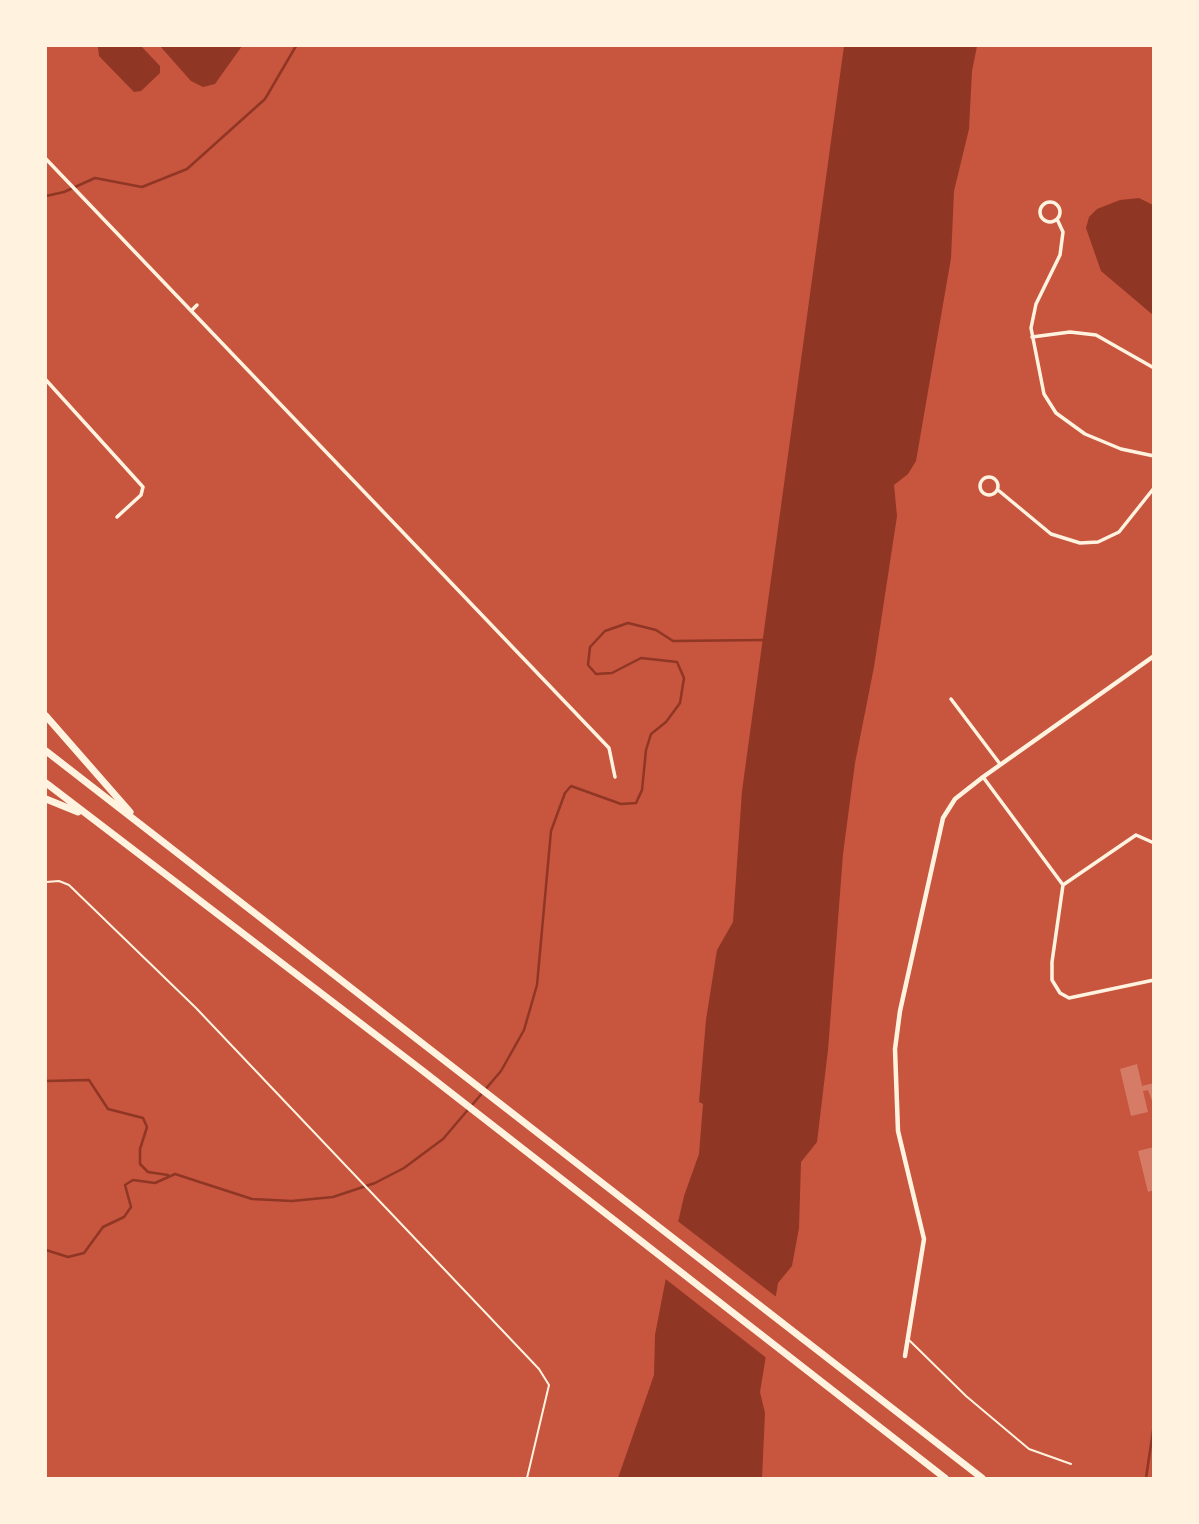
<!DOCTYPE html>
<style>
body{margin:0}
#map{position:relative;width:1199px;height:1524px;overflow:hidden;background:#c8553d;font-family:"Work Sans",sans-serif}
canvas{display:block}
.frame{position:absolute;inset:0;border:47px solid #fff3e0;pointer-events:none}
</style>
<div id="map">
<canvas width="1199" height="1524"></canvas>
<div class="frame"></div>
</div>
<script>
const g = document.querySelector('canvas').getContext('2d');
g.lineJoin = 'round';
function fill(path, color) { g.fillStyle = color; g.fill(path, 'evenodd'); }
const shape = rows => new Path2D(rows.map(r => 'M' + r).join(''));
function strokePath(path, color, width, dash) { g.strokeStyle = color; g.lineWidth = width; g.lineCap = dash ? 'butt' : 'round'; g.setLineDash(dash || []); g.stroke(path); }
fill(shape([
 [98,46,141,46,160,66,160,73,141,91,134,92,99,56],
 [160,46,242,46,215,84,203,87,191,81],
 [844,46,977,46,972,71,969,129,954,191,951,258,916,461,908,474,894,485,897,516,874,667,855,763,843,854,828,1050,817,1142,801,1162,799,1228,792,1266,778,1283,760,1392,765,1413,762,1478,618,1478,654,1375,655,1335,669,1262,684,1196,699,1154,703,1104,699,1102,706,1020,717,950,733,922,742,791],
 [1139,198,1153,205,1153,315,1101,271,1086,228,1089,217,1097,209,1120,200]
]), '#8f3625');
fill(shape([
 [675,1219,779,1299,769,1360,663,1277]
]), '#c8553d');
strokePath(shape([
 [46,196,64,192,95,178,142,187,187,169,265,99,296,46],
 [46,1081,89,1080,108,1109,143,1118,147,1127,140,1149,140,1164,148,1172,168,1175],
 [46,1250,68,1257,84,1253,103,1227,124,1217,131,1207,125,1185,133,1180,155,1183,175,1174,252,1199,292,1201,333,1197,375,1183,404,1168,443,1139,501,1071,524,1030,537,985,551,831,565,793,571,786,621,804,636,803,642,790,646,750,651,734,666,722,680,703,684,678,677,662,641,658,612,673,596,674,588,665,590,647,605,631,628,623,656,630,673,641,763,640],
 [1146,1478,1154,1424]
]), '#8f3625', 2.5);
fill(shape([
 [1137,1064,1142,1086,1154,1083,1154,1106,1148,1090,1143,1091,1148,1112,1131,1116,1120,1069],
 [1154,1147,1154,1190,1148,1192,1138,1151]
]), '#d67c66');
strokePath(shape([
 [46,882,59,881,69,885,196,1008,539,1369,549,1385,527,1478]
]), '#fff3e0', 2);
strokePath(shape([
 [909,1340,966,1396,1029,1449,1071,1464]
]), '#fff3e0', 2);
strokePath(shape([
 [46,159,609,748,615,777],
 '1040 212a10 10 0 1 1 20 0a10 10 0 1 1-20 0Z',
 [1057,219,1063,232,1060,255,1036,304,1031,328,1044,394,1056,413,1085,434,1121,449,1154,456],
 [192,310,197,305],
 [1032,337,1070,332,1096,335,1154,368],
 [46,380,143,487,141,495,117,517],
 '980 486a9 9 0 1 1 18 0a9 9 0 1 1-18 0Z',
 [998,490,1051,534,1080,543,1098,542,1119,532,1154,488],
 [951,699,1000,764],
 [983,777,1063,885],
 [1154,843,1136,835,1063,885,1052,962,1052,980,1060,993,1069,998,1154,980]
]), '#fff3e0', 3.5);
strokePath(shape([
 [905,1356,924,1239,898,1131,895,1049,900,1011,943,818,955,799,983,777,1154,656]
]), '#fff3e0', 4.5);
strokePath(shape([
 [46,716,130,812],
 [46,751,982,1478],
 [46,783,423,1071,945,1478],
 [46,799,78,812]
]), '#fff3e0', 7);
</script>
